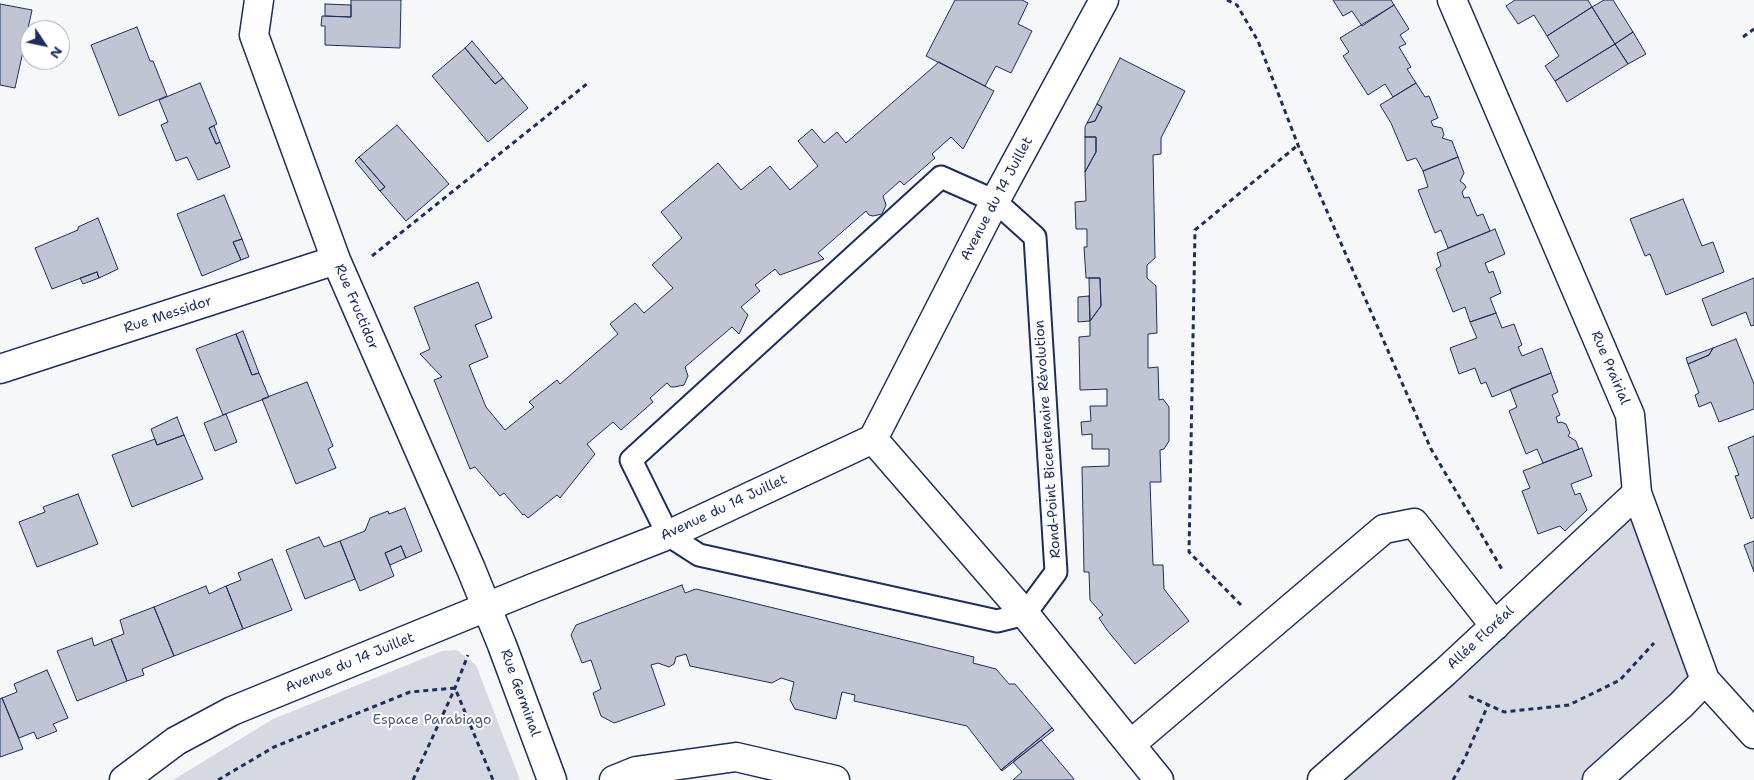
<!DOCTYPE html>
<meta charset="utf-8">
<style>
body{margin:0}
#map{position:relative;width:1754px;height:780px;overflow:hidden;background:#f6f7f9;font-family:"Shantell Sans",sans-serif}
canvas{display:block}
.north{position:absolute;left:20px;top:20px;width:50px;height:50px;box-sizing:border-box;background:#fff;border:1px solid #a4acbf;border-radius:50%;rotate:124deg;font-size:14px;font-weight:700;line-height:20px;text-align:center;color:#1b2f5e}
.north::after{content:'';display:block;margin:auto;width:18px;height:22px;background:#1b2f5e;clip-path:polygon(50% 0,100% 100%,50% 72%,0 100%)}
</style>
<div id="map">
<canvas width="1754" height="780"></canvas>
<div class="north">N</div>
</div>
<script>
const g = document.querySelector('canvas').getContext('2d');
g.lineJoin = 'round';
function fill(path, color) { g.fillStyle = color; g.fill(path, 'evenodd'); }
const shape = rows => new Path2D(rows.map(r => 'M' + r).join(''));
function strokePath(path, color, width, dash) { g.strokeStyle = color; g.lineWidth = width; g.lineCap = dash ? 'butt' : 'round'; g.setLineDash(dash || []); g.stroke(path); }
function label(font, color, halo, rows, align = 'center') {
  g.font = font + ' "Shantell Sans",sans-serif'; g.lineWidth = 4; g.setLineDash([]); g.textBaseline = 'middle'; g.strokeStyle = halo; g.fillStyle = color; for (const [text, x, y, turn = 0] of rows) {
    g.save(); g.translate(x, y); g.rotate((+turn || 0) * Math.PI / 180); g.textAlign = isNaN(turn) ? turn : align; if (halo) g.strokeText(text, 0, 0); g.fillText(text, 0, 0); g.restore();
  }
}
fill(shape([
 [1637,493,1705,680,1599,780,1319,780],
 [457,650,476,665,520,780,173,780,273,719,442,651]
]), '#d6d9e2');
const building = shape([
 [351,0,401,0,400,48,325,45,325,26,321,26,322,16,351,17,351,0],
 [955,0,1022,0,1028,3,1018,24,1032,31,1011,73,996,66,985,86,926,56,955,0],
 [1333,0,1391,0,1394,5,1362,26,1352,11,1343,16,1333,0],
 [1515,0,1588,0,1592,7,1547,36,1534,15,1518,24,1506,6,1515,0],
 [1604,0,1613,0,1633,32,1615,44,1592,7,1604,0],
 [0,4,32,10,15,88,0,85,0,4],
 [325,4,351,5,351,17,325,16,325,4],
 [1394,5,1409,29,1400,35,1406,44,1399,47,1411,67,1407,69,1416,83,1393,97,1385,84,1368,95,1343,56,1349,52,1340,38,1394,5],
 [1592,7,1615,44,1555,81,1545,66,1559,56,1547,36,1592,7],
 [137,27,150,61,153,61,167,96,119,116,91,45,137,27],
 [1633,32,1646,54,1628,64,1615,44,1633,32],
 [472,41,503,78,495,84,465,48,472,41],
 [1615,44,1628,64,1567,102,1555,81,1615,44],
 [465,48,495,84,503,78,528,108,488,142,432,76,465,48],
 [1120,58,1185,91,1161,138,1161,154,1153,155,1155,258,1147,265,1147,278,1156,286,1157,333,1148,334,1148,368,1158,367,1159,400,1163,399,1169,407,1169,441,1164,449,1160,450,1161,482,1150,482,1153,565,1163,565,1164,589,1189,621,1135,664,1107,630,1099,618,1103,615,1090,600,1089,572,1084,572,1082,467,1109,466,1109,449,1092,449,1092,434,1082,435,1081,422,1091,421,1090,406,1107,406,1107,389,1080,390,1079,337,1090,336,1090,321,1101,306,1100,278,1086,278,1084,247,1087,247,1087,229,1076,229,1075,202,1086,201,1085,172,1096,152,1096,137,1085,137,1085,127,1087,123,1095,121,1102,107,1097,104,1120,58],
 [939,62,994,91,963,149,951,137,932,154,935,158,904,185,900,181,883,196,886,205,882,214,873,216,869,215,866,211,818,253,824,259,780,275,775,269,755,285,760,291,741,307,748,315,739,334,732,327,685,367,688,376,684,385,674,387,671,387,667,383,650,398,653,402,621,430,613,422,587,444,595,454,560,498,557,495,528,518,524,514,523,515,504,493,500,496,475,467,470,469,434,380,442,377,420,354,430,349,414,307,478,282,492,318,475,325,488,357,469,365,486,407,505,430,534,407,529,402,557,380,560,384,618,334,610,324,635,303,644,313,673,288,652,265,682,238,661,212,718,163,741,190,770,166,790,190,818,166,798,141,812,129,824,143,837,132,846,143,939,62],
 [200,83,217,124,209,128,216,144,220,142,230,167,198,180,187,157,176,161,161,125,168,122,159,100,200,83],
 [1416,83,1425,97,1429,96,1438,118,1431,121,1433,126,1442,128,1444,135,1442,138,1452,141,1458,157,1423,171,1416,158,1407,161,1391,123,1380,105,1416,83],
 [1097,104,1102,107,1095,121,1087,123,1097,104],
 [397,125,449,184,406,221,380,191,385,187,359,157,397,125],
 [214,126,220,142,216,144,209,128,214,126],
 [1085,137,1096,137,1096,152,1085,172,1085,137],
 [359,157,385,187,380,191,355,161,359,157],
 [1458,157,1464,173,1460,181,1464,184,1466,187,1462,192,1464,198,1469,197,1477,216,1483,214,1490,231,1448,248,1441,230,1435,233,1418,190,1428,187,1423,171,1458,157],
 [224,195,242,239,233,242,241,260,202,276,177,214,224,195],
 [1683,199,1702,246,1713,242,1724,272,1666,295,1650,254,1645,256,1630,219,1683,199],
 [98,218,118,269,99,278,97,272,52,289,35,248,78,230,78,227,98,218],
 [1495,229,1505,254,1485,263,1489,273,1493,271,1501,293,1490,298,1496,313,1470,322,1465,307,1453,312,1436,269,1441,266,1437,253,1495,229],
 [242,239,249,257,241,260,233,242,242,239],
 [97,272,99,278,83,284,80,278,97,272],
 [1089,278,1100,278,1101,306,1090,321,1089,278],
 [1754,278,1754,325,1751,326,1746,312,1712,326,1702,299,1754,278],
 [1089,296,1090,321,1078,322,1078,297,1089,296],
 [1496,313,1502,328,1514,324,1522,345,1518,347,1522,356,1542,348,1551,373,1492,397,1486,382,1481,384,1475,368,1459,374,1450,348,1477,338,1470,322,1496,313],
 [243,331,259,373,252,375,236,334,243,331],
 [236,334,252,375,259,373,269,397,223,415,196,349,236,334],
 [1736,339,1754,384,1754,409,1719,422,1711,402,1699,407,1695,395,1699,393,1688,364,1709,355,1713,348,1736,339],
 [1713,348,1709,355,1688,364,1686,358,1713,348],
 [1551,373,1558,392,1552,395,1560,415,1556,417,1558,423,1561,422,1566,424,1570,433,1568,436,1576,441,1579,449,1543,463,1537,449,1526,454,1509,411,1517,407,1510,389,1551,373],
 [307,382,333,446,328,449,336,468,296,484,262,399,307,382],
 [226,414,237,442,215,451,204,423,226,414],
 [177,417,184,435,157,445,151,429,177,417],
 [184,435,203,479,132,507,112,455,155,439,157,445,184,435],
 [1754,436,1754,517,1751,519,1735,476,1739,475,1728,447,1754,436],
 [1582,448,1592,476,1571,484,1575,495,1580,493,1587,510,1565,531,1560,526,1538,534,1522,491,1530,488,1523,471,1582,448],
 [78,494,98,544,37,567,19,522,45,512,43,507,78,494],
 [405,508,422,551,406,558,401,546,385,553,394,576,360,591,340,541,365,531,370,518,388,511,389,514,405,508],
 [319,537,324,547,340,541,355,579,305,599,286,550,319,537],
 [1754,541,1754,572,1744,545,1754,541],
 [401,546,406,558,390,565,385,553,401,546],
 [272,559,292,610,243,629,226,586,241,580,238,573,272,559],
 [682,585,685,593,696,589,974,657,973,663,996,669,1009,684,1015,684,1052,728,1001,770,967,726,854,701,855,695,842,692,836,719,795,709,790,700,794,682,781,678,772,683,690,666,686,654,676,657,674,664,669,667,658,663,651,665,665,705,614,723,601,716,593,693,601,689,591,660,582,663,571,635,576,625,682,585],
 [206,586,209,594,226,586,243,629,174,656,154,607,206,586],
 [154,607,174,656,142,669,144,675,127,681,111,639,124,634,120,620,154,607],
 [92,638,94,646,111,639,127,681,77,701,57,651,92,638],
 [47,670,68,718,53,724,57,731,37,739,34,732,19,738,2,698,17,692,14,684,47,670],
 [2,698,23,749,0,757,0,699,2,698],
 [1052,728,1054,730,1002,771,1001,770,1052,728],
 [1041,740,1074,779,1072,780,1013,780,1022,772,1013,762,1041,740]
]);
fill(building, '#c0c4d3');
strokePath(building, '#1b2f5e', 1);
const service = shape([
 [941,177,995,201,1035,237,1056,572,1025,614,997,621,699,555,668,535,631,460,941,177]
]);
const minor = shape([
 [259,0,254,35,336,260,471,569,502,645,552,780],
 [1452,0,1630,415,1637,493,1705,680,1754,734],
 [0,369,336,260],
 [873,439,1025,614,1159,780],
 [1131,744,1384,529,1414,523,1495,626],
 [124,780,176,741,232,711,533,588,668,535,873,439,995,201,1104,0],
 [614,780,636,771,736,757,835,780],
 [1322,780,1445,672,1637,493],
 [1597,780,1681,705,1705,680]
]);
strokePath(service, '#1b2f5e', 25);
strokePath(minor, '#1b2f5e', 31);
strokePath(shape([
 [1227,0,1237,5,1258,41,1298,145,1431,449,1503,571],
 [1743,37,1754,29],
 [372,256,588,83],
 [1241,605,1189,552,1195,230,1298,145],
 [1469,696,1504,712,1569,705,1620,680,1654,643],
 [218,780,274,747,410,692,455,688,493,780],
 [413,780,455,688,468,655],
 [1453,780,1465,758,1488,705]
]), '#1b2f5e', 3, [5, 4]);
strokePath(service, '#fff', 21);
strokePath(minor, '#fff', 28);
label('14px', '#1b2f5e', '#fff', [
 ["Avenue du 14 Juillet",997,199,-62],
 ["Rue Fructidor",356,307,67],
 ["Rue Messidor",168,315,-18],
 ["Rue Prairial",1610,368,67],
 ["Rond-Point Bicentenaire Révolution",1048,439,-94],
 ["Avenue du 14 Juillet",724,508,-25],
 ["Allée Floréal",1481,638,-43],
 ["Avenue du 14 Juillet",350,663,-22],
 ["Rue Germinal",520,693,70]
]);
label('14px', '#4a5a7f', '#fff', [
 ["Espace Parabiago",432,720]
]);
</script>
